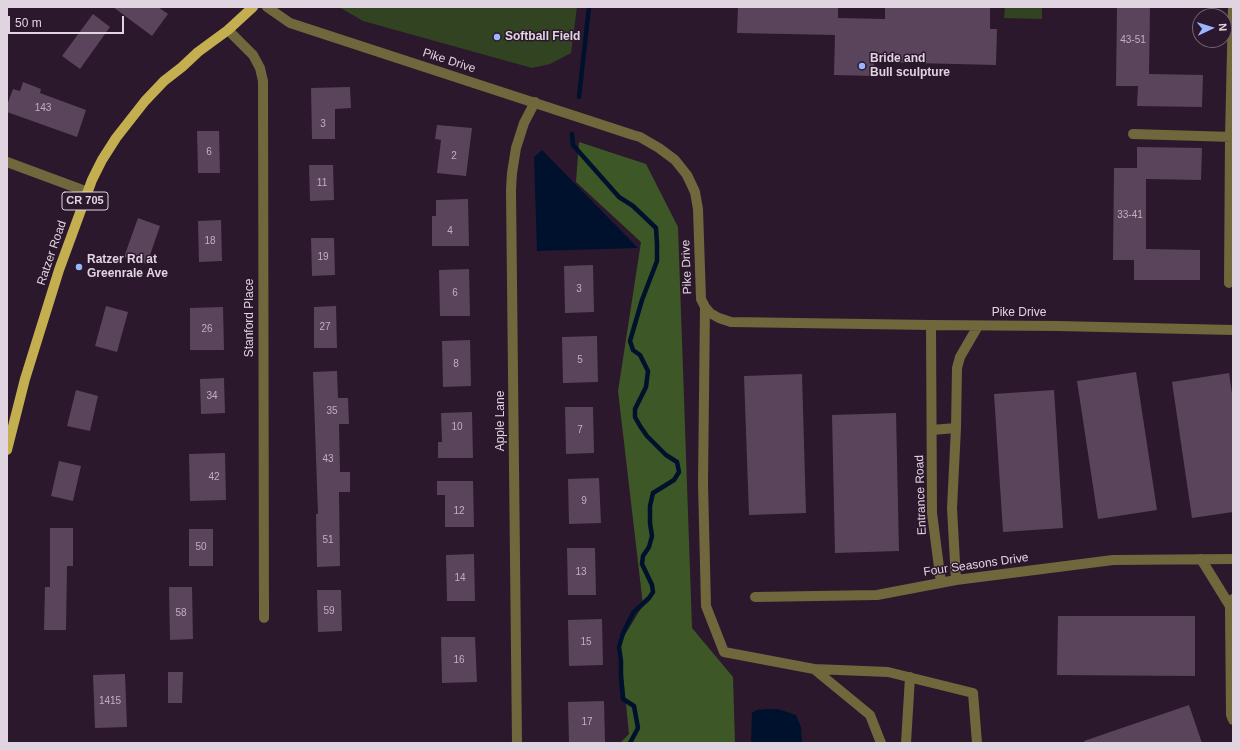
<!DOCTYPE html>
<style>
body{margin:0}
#map{position:relative;width:1240px;height:750px;overflow:hidden;background:#2b182c;font-family:Helvetica,sans-serif}
canvas{display:block}
.frame{position:absolute;inset:0;border:8px solid #e1d4e1;pointer-events:none}
.north{position:absolute;left:1192px;top:8px;width:40px;height:40px;box-sizing:border-box;background:#2b182c;border:1px solid #746374;border-radius:50%;rotate:86deg;font-size:11px;font-weight:700;line-height:16px;text-align:center;color:#e1d4e1}
.north::after{content:'';display:block;margin:auto;width:14px;height:18px;background:#9ab5fd;clip-path:polygon(50% 0,100% 100%,50% 72%,0 100%)}
.scale{position:absolute;left:8px;top:16px;width:116px;height:18px;box-sizing:border-box;border:2px solid #e1d4e1;border-top:0;padding-left:5px;font-size:12px;line-height:14px;white-space:nowrap;color:#e1d4e1;-webkit-text-stroke:3px #2b182c;paint-order:stroke}
</style>
<div id="map">
<canvas width="1240" height="750"></canvas>
<div class="frame"></div>
<div class="north">N</div>
<div class="scale">50 m</div>
</div>
<script>
const g = document.querySelector('canvas').getContext('2d');
g.lineJoin = 'round';
function fill(path, color) { g.fillStyle = color; g.fill(path, 'evenodd'); }
const shape = rows => new Path2D(rows.map(r => 'M' + r).join(''));
function strokePath(path, color, width, dash) { g.strokeStyle = color; g.lineWidth = width; g.lineCap = dash ? 'butt' : 'round'; g.setLineDash(dash || []); g.stroke(path); }
function label(font, color, halo, rows, align = 'center') {
  g.font = font + ' Helvetica,sans-serif'; g.lineWidth = 3; g.setLineDash([]); g.textBaseline = 'middle'; g.strokeStyle = halo; g.fillStyle = color; for (const [text, x, y, turn = 0] of rows) {
    g.save(); g.translate(x, y); g.rotate((+turn || 0) * Math.PI / 180); g.textAlign = isNaN(turn) ? turn : align; if (halo) g.strokeText(text, 0, 0); g.fillText(text, 0, 0); g.restore();
  }
}
fill(shape([
 [339,7,577,7,571,53,550,64,532,68,363,21],
 [1005,7,1042,7,1042,19,1004,18]
]), '#324322');
fill(shape([
 [579,142,646,164,678,227,692,628,733,677,735,743,620,743,629,734,620,643,643,605,618,391,641,242,576,182]
]), '#3e5727');
fill(shape([
 [542,150,638,248,537,251,534,157],
 [766,709,778,709,796,715,801,727,802,743,751,743,752,713,757,710]
]), '#00112d');
strokePath(shape([
 [579,97,589,7],
 [572,134,573,145,619,197,633,206,656,228,657,244,657,261,642,300,630,341,633,350,640,355,648,371,646,387,635,409,635,417,640,426,647,436,666,455,677,462,679,472,674,480,653,493,650,506,650,523,652,536,649,547,643,556,642,564,652,585,653,592,649,598,633,613,623,633,619,647,621,661,621,678,623,699,634,706,638,728,630,743]
]), '#00112d', 4.5);
fill(shape([
 [113,7,158,7,168,14,152,36],
 [738,7,838,7,838,18,885,19,885,7,990,7,990,29,997,29,996,65,874,62,874,76,834,75,835,35,737,33],
 [1117,7,1150,7,1149,74,1203,75,1202,107,1137,106,1138,86,1116,86],
 [93,14,110,27,80,69,62,56],
 [23,82,41,89,40,93,86,110,77,137,7,112,7,105,13,89,20,91],
 [350,87,351,108,335,109,335,139,312,139,311,88],
 [437,125,472,128,466,176,437,173,441,140,435,139],
 [197,131,219,131,220,173,198,173],
 [1137,147,1202,148,1201,180,1146,179,1146,249,1200,250,1200,280,1134,280,1134,260,1113,260,1114,168,1137,168],
 [309,165,333,165,334,200,310,201],
 [468,199,469,246,432,246,432,216,436,216,436,200],
 [138,218,160,226,147,264,124,257],
 [221,220,222,261,199,262,198,221],
 [311,238,334,238,335,275,312,276],
 [593,265,594,312,565,313,564,266],
 [469,269,470,316,440,316,439,270],
 [106,306,128,312,117,352,95,346],
 [336,306,337,348,314,348,314,307],
 [223,307,224,350,190,350,190,308],
 [597,336,598,382,563,383,562,337],
 [470,340,471,386,443,387,442,341],
 [337,371,338,398,348,398,349,424,339,424,340,472,350,472,350,492,339,492,340,566,317,567,316,514,318,514,313,372],
 [1136,372,1157,510,1098,519,1077,381],
 [1229,373,1233,400,1233,512,1192,518,1172,382],
 [802,374,806,513,749,515,744,376],
 [224,378,225,413,201,414,200,379],
 [76,390,98,396,90,431,67,426],
 [1054,390,1063,528,1003,532,994,394],
 [565,407,593,407,594,453,566,454],
 [472,412,473,458,438,458,438,442,442,442,441,413],
 [896,413,899,551,835,553,832,415],
 [225,453,226,500,190,501,189,454],
 [59,461,81,466,73,501,51,496],
 [599,478,601,523,569,524,568,479],
 [437,481,473,481,474,527,445,527,445,495,437,495],
 [50,528,73,528,73,566,67,566,66,630,44,630,45,587,50,587],
 [189,529,213,529,213,566,189,566],
 [567,548,595,548,596,595,568,595],
 [474,554,475,601,447,601,446,555],
 [169,587,192,587,193,639,170,640],
 [317,590,341,590,342,631,318,632],
 [1058,616,1195,616,1195,676,1057,675],
 [602,619,603,665,569,666,568,620],
 [441,637,475,637,477,682,442,683],
 [168,672,183,672,182,703,168,703],
 [125,674,127,727,95,728,93,675],
 [604,701,605,742,569,743,568,702],
 [1189,705,1202,743,1085,743,1084,741]
]), '#5a445b');
strokePath(shape([
 [267,7,290,23,633,135,640,137,659,148,675,160,687,175,695,192,698,209,701,299,705,307,710,313,719,318,731,322,931,325,1058,326,1233,330],
 [228,30,253,55,260,68,263,81,264,618],
 [1133,134,1233,137],
 [7,162,88,192],
 [1229,283,1230,137,1233,7],
 [705,307,703,483,706,606,724,652,814,669,870,715,881,743],
 [931,325,932,513,941,583],
 [932,430,956,428],
 [1201,559,1230,606],
 [956,580,952,508,956,428,957,368,960,357,978,326],
 [755,597,877,595,956,580,1113,560,1233,559],
 [1233,599,1230,606,1230,609,1231,715,1233,720],
 [814,669,888,672,973,693,977,743],
 [517,743,511,190,512,173,516,148,524,123,535,102],
 [906,743,910,677]
]), '#70673c', 10);
strokePath(shape([
 [7,450,25,379,59,270,92,180,102,160,116,138,145,101,164,81,182,67,198,52,228,30,253,7]
]), '#c3af4f', 10);
for (const [x, y, r, color] of [
 [497,37,4,"#9ab5fd"],
 [862,66,4,"#9ab5fd"],
 [79,267,4,"#9ab5fd"]
]) { const dot = new Path2D(); dot.arc(x, y, r, 0, 2 * Math.PI); g.fillStyle = color; g.fill(dot); strokePath(dot, '#2b182c', 1.5); }
label('10px', '#bfb0c0', null, [
 ["43-51",1133,40],
 ["143",43,108],
 ["3",323,124],
 ["6",209,152],
 ["2",454,156],
 ["11",322,183],
 ["33-41",1130,215],
 ["4",450,231],
 ["18",210,241],
 ["19",323,257],
 ["3",579,289],
 ["6",455,293],
 ["27",325,327],
 ["26",207,329],
 ["5",580,360],
 ["8",456,364],
 ["34",212,396],
 ["35",332,411],
 ["10",457,427],
 ["7",580,430],
 ["43",328,459],
 ["42",214,477],
 ["9",584,501],
 ["12",459,511],
 ["51",328,540],
 ["50",201,547],
 ["13",581,572],
 ["14",460,578],
 ["59",329,611],
 ["58",181,613],
 ["15",586,642],
 ["16",459,660],
 ["1415",110,701],
 ["17",587,722]
]);
for (const [x, y, w] of [
 [85,201,46]
]) { const box = new Path2D(); box.roundRect(x - w / 2, y - 9, w, 18, 3); g.fillStyle = '#2b182c'; g.fill(box); strokePath(box, '#e1d4e1', 1); }
label('bold 11px', '#e1d4e1', null, [
 ["CR 705",85,201]
]);
label('bold 12px', '#e1d4e1', '#2b182c', [
 ["Softball Field",505,37],
 ["Bride and",870,59],
 ["Bull sculpture",870,73],
 ["Ratzer Rd at",87,260],
 ["Greenrale Ave",87,274]
], 'left');
label('12px', '#e1d4e1', '#2b182c', [
 ["Pike Drive",449,61,18],
 ["Ratzer Road",52,253,-71],
 ["Pike Drive",687,267,-92],
 ["Pike Drive",1019,313],
 ["Stanford Place",250,318,-90],
 ["Apple Lane",501,421,-90],
 ["Entrance Road",921,495,-92],
 ["Four Seasons Drive",976,565,-8]
]);
</script>
